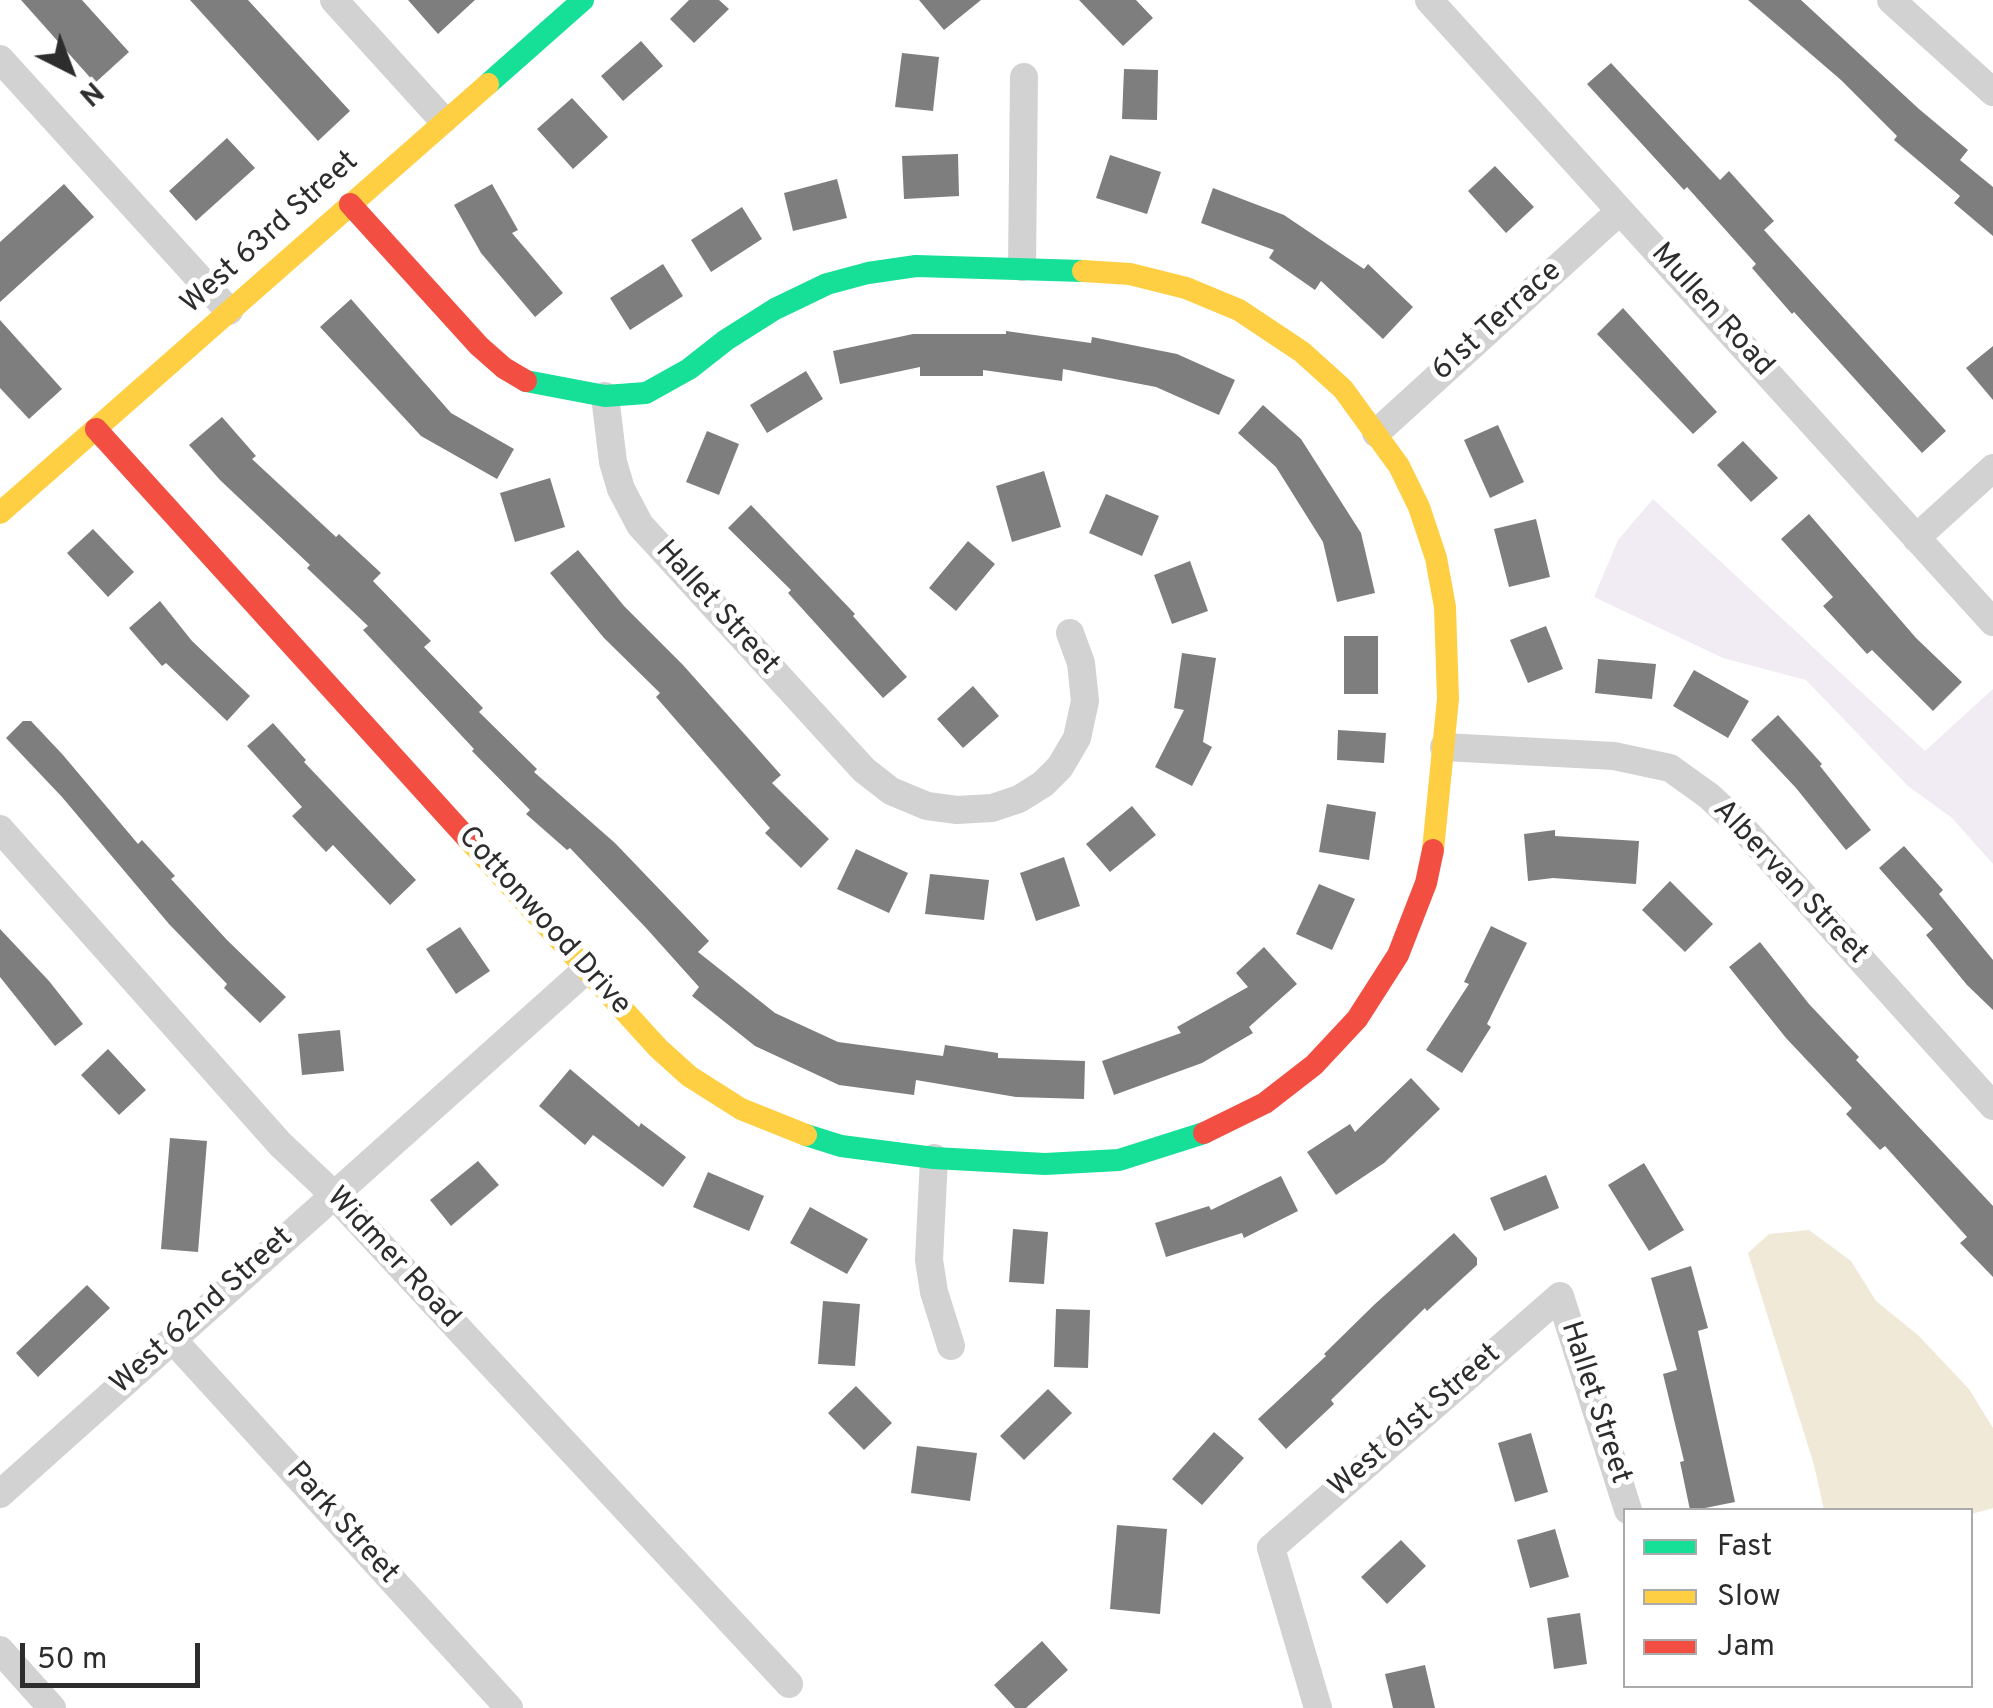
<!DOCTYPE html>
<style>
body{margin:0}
#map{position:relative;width:1993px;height:1708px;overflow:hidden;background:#fff;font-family:Overpass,sans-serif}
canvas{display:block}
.legend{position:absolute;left:1623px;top:1508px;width:350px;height:180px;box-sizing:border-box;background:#fff;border:2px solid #ababab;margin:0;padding:12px 18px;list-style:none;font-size:30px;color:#2d2d2d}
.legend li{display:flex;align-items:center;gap:20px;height:50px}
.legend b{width:50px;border:2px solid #ababab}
.north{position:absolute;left:20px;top:20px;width:100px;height:100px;-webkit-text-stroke:8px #fff;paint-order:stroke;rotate:138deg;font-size:28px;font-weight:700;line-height:40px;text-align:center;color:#2d2d2d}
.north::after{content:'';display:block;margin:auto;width:35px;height:45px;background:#2d2d2d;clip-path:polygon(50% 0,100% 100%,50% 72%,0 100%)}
.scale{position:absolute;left:20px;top:1643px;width:180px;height:45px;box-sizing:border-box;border:5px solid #2d2d2d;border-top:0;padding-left:12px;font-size:30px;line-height:35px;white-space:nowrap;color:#2d2d2d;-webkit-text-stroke:8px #fff;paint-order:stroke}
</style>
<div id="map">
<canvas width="1993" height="1708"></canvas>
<ul class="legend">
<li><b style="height:12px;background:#16e098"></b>Fast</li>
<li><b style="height:12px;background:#ffcf43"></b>Slow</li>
<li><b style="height:12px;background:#f24e42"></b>Jam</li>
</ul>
<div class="north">N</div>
<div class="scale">50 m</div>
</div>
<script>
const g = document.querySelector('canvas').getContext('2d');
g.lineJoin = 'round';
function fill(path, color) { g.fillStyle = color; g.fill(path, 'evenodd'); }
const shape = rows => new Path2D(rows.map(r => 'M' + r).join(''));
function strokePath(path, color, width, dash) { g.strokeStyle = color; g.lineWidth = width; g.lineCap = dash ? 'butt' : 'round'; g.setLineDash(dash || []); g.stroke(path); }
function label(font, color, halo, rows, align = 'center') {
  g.font = font + ' Overpass,sans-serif'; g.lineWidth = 10; g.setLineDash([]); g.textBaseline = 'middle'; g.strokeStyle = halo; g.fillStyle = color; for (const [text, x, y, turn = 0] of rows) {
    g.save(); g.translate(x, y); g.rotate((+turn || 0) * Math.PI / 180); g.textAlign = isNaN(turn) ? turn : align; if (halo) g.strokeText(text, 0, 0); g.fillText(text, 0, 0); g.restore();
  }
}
fill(shape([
 [1653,499,1925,751,1993,689,1993,864,1952,818,1908,786,1806,680,1723,658,1594,597,1618,540]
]), '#f1ebf3');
fill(shape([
 [1809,1230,1851,1261,1876,1301,1918,1335,1969,1389,1993,1428,1993,1508,1971,1514,1970,1510,1824,1510,1814,1465,1748,1253,1769,1234]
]), '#f0e9d8');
fill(shape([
 [21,0,82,0,129,52,95,83],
 [190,0,248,0,350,111,318,141],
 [408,0,475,0,438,34],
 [689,0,719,0,729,9,694,43,670,19],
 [919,0,981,0,944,30],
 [1079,0,1136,0,1153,18,1123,46],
 [1748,0,1801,0,1919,109,1968,150,1960,160,1993,187,1993,236,1954,203,1960,196,1894,140,1897,136,1841,80],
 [641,41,663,66,623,101,601,76],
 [902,53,939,57,933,111,895,107],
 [1611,63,1720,180,1729,171,1774,221,1764,230,1946,431,1922,453,1794,312,1792,314,1752,268,1756,264,1687,187,1684,190,1587,84],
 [1124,69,1158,70,1157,120,1122,119],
 [572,98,608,137,573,169,537,129],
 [227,138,255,168,196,221,169,191],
 [958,154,959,196,904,199,902,156],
 [1110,155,1161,172,1147,214,1096,198],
 [1495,166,1534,207,1506,233,1468,191],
 [837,179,847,218,793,231,784,193],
 [64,184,94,217,0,302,0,242],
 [492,184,518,230,512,233,563,293,535,317,481,253,454,205],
 [1213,188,1284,215,1364,269,1368,264,1413,307,1383,339,1321,281,1315,290,1269,258,1274,250,1201,223],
 [742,207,762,239,711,272,691,240],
 [663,264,683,296,630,330,610,298],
 [351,299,451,413,514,449,497,479,421,436,320,327],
 [1623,308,1717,412,1693,434,1597,334],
 [0,320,62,389,29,419,0,388],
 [1006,331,1091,343,1092,337,1177,354,1235,380,1219,415,1156,387,1063,369,1062,381,983,370,983,376,920,376,920,367,840,384,833,351,913,334,1006,334],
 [1993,346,1993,400,1966,368],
 [806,371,823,399,767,433,750,405],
 [1263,405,1301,439,1361,533,1375,593,1337,602,1323,542,1276,467,1238,433],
 [222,417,256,456,252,459,336,537,339,534,381,573,373,581,431,641,424,647,483,708,479,712,537,769,534,772,615,843,709,941,698,952,775,1013,838,1042,943,1056,945,1045,998,1053,998,1058,1085,1061,1084,1099,1016,1097,916,1080,914,1095,839,1085,755,1046,692,996,699,987,647,929,570,848,567,850,526,814,530,810,472,751,474,749,363,630,368,626,307,568,310,565,220,480,189,445],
 [1498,425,1524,482,1490,498,1464,440],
 [707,431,739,444,719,495,686,482],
 [1743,441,1778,478,1751,502,1717,465],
 [1044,471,1061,527,1012,542,996,486],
 [550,478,565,527,515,542,500,493],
 [1106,494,1159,516,1142,556,1089,533],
 [751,505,855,614,853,616,907,677,883,698,788,593,791,590,728,528],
 [1809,514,1916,638,1962,682,1933,711,1872,650,1867,654,1823,606,1833,597,1781,539],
 [1536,519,1550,577,1509,587,1494,529],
 [93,529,134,572,108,597,67,553],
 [968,541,995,564,956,611,929,588],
 [578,550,624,606,683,665,781,775,772,783,829,839,801,868,765,833,770,828,656,697,660,693,604,638,550,573],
 [1190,561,1208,611,1172,624,1154,575],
 [160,601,192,641,250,696,227,721,166,663,162,666,129,628],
 [1546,626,1563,669,1528,683,1510,640],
 [1344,636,1378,636,1378,694,1344,694],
 [1182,653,1216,658,1203,742,1212,747,1192,786,1155,767,1184,710,1174,708],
 [1598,659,1656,664,1652,699,1595,693],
 [1694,670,1749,701,1728,738,1673,706],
 [973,686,999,716,963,748,937,719],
 [1778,715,1822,764,1820,766,1871,830,1846,850,1796,788,1751,740],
 [23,721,31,721,63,755,138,844,142,840,175,876,171,879,227,940,286,997,260,1023,224,988,227,984,169,924,62,797,6,738],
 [273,723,306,760,304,762,416,880,390,905,333,845,326,852,292,816,302,807,247,746],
 [1338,730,1386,733,1384,763,1337,760],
 [1327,804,1376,812,1369,860,1319,852],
 [1132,806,1156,835,1110,872,1086,844],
 [1555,830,1555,836,1639,841,1636,884,1553,878,1528,881,1524,834],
 [1904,846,1943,890,1939,894,1993,960,1993,1010,1967,985,1926,935,1933,929,1879,868],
 [856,849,908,873,889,913,837,889],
 [1064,857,1080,906,1036,921,1020,873],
 [930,874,989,880,984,920,925,914],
 [1670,881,1713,924,1685,952,1642,910],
 [1319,884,1355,899,1332,950,1296,934],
 [1491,926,1527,943,1487,1024,1491,1027,1462,1073,1426,1050,1469,984,1464,982],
 [460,927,490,971,456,994,426,949],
 [0,929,49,981,83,1024,55,1046,0,977],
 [1760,942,1809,1004,1859,1057,1856,1060,1993,1206,1993,1277,1960,1243,1967,1237,1885,1146,1880,1150,1846,1114,1852,1108,1786,1038,1729,967],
 [1264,947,1297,984,1249,1027,1253,1033,1202,1063,1114,1095,1102,1061,1181,1033,1177,1027,1248,987,1236,973],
 [340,1030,344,1071,302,1075,298,1034],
 [108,1049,146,1090,119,1115,81,1075],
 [570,1069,639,1127,641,1123,686,1157,663,1187,593,1135,585,1145,539,1106],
 [1411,1078,1440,1109,1384,1163,1336,1195,1307,1152,1350,1124,1355,1132],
 [170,1138,207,1141,198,1252,161,1249],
 [478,1161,499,1185,451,1226,430,1200],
 [1644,1163,1684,1230,1649,1251,1608,1185],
 [708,1172,764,1196,749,1231,693,1207],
 [1546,1175,1559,1208,1504,1231,1490,1198],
 [1281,1176,1298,1211,1244,1238,1242,1233,1166,1257,1155,1223,1209,1206,1211,1210],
 [810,1207,868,1239,847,1274,790,1243],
 [1013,1229,1048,1232,1044,1284,1009,1282],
 [1454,1233,1477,1258,1477,1265,1427,1311,1425,1308,1331,1400,1334,1404,1286,1449,1258,1419,1326,1356,1324,1354,1375,1304],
 [1691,1266,1708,1328,1698,1331,1735,1502,1695,1510,1690,1510,1680,1462,1684,1461,1663,1374,1677,1370,1651,1278],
 [87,1285,110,1308,38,1377,16,1353],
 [823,1301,860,1304,855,1366,818,1364],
 [1056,1309,1090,1310,1088,1368,1054,1367],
 [856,1386,892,1423,864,1450,828,1413],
 [1048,1389,1072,1413,1024,1460,1000,1436],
 [1214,1432,1244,1458,1202,1505,1172,1479],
 [1531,1433,1548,1492,1515,1502,1498,1443],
 [917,1446,977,1453,970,1501,911,1493],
 [1117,1525,1167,1529,1160,1614,1110,1609],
 [1555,1529,1569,1577,1530,1588,1517,1540],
 [1401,1540,1426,1566,1387,1604,1361,1577],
 [1580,1613,1587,1664,1554,1669,1547,1618],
 [1042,1641,1068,1670,1026,1708,1015,1708,994,1685],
 [1425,1665,1435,1708,1393,1708,1385,1674]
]), '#7e7e7e');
strokePath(shape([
 [334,0,443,120],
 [1429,0,1993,622],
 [1891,0,1993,92],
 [0,59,229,311],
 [1022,267,1024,77],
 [605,396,613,462,621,489,640,525,864,770,891,791,927,806,957,810,992,808,1019,799,1043,784,1060,767,1077,738,1085,701,1081,663,1070,633],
 [1376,433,1620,211],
 [1916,538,1993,468],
 [1444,747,1614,756,1670,768,1709,796,1738,823,1993,1106],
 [0,829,280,1144,333,1194,789,1684],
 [934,1158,929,1260,934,1292,951,1346],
 [173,1340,509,1708],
 [0,1494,586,970],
 [0,1650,52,1708],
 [1318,1708,1271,1548,1560,1296,1628,1510]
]), '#d2d2d2', 28);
strokePath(shape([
 [488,84,583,0],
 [526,381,605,396,646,393,689,369,726,340,775,309,827,284,868,273,916,266,1083,271],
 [806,1135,841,1146,934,1158,1045,1164,1119,1160,1204,1133]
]), '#16e098', 22);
strokePath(shape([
 [1083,271,1130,274,1186,288,1239,310,1302,352,1343,389,1399,466,1419,507,1436,558,1445,607,1448,699,1433,850],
 [0,513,488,84],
 [467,838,658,1048,689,1076,741,1109,806,1135]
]), '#ffcf43', 22);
strokePath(shape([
 [350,204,479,346,504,368,526,381],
 [96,429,467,838],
 [1204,1133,1265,1103,1314,1065,1357,1019,1398,955,1426,883,1433,850]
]), '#f24e42', 22);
label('30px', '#2d2d2d', '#fff', [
 ["West 63rd Street",271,234,-42],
 ["Mullen Road",1711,311,48],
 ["61st Terrace",1498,322,-42],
 ["Hallet Street",716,609,48],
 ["Albervan Street",1789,883,47],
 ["Cottonwood Drive",543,922,48],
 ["Widmer Road",392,1259,47],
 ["West 62nd Street",203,1312,-42],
 ["Hallet Street",1594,1403,72],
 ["West 61st Street",1416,1422,-41],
 ["Park Street",341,1524,48]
]);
</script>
